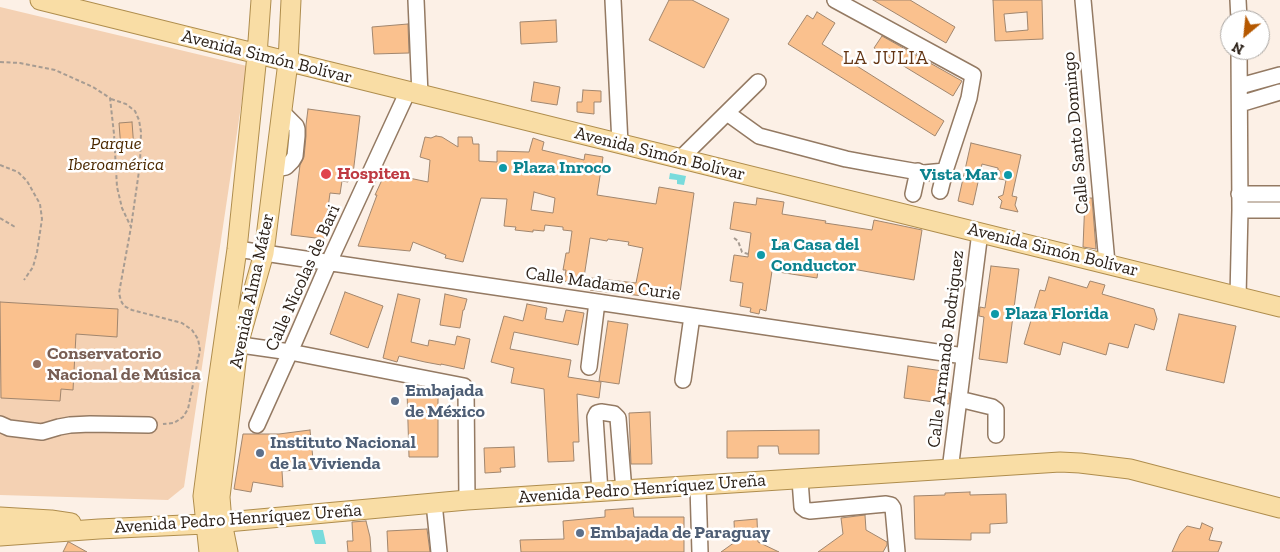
<!DOCTYPE html>
<meta charset="utf-8">
<style>
body{margin:0}
#map{position:relative;width:1280px;height:552px;overflow:hidden;background:#fcf0e6;font-family:"Zilla Slab",serif}
canvas{display:block}
.north{position:absolute;left:1220px;top:10px;width:50px;height:50px;box-sizing:border-box;background:#fff;border:1px solid #aba7a3;border-radius:50%;rotate:208deg;font-size:14px;font-weight:700;line-height:20px;text-align:center;color:#2d2219}
.north::after{content:'';display:block;margin:auto;width:18px;height:22px;background:#b55800;clip-path:polygon(50% 0,100% 100%,50% 72%,0 100%)}
</style>
<div id="map">
<canvas width="1280" height="552"></canvas>
<div class="north">N</div>
</div>
<script>
const g = document.querySelector('canvas').getContext('2d');
g.lineJoin = 'round';
function fill(path, color) { g.fillStyle = color; g.fill(path, 'evenodd'); }
const shape = rows => new Path2D(rows.map(r => 'M' + r).join(''));
function strokePath(path, color, width, dash) { g.strokeStyle = color; g.lineWidth = width; g.lineCap = dash ? 'butt' : 'round'; g.setLineDash(dash || []); g.stroke(path); }
function label(font, color, halo, rows, align = 'center') {
  g.font = font + ' "Zilla Slab",serif'; g.lineWidth = 5; g.setLineDash([]); g.textBaseline = 'middle'; g.strokeStyle = halo; g.fillStyle = color; for (const [text, x, y, turn = 0] of rows) {
    g.save(); g.translate(x, y); g.rotate((+turn || 0) * Math.PI / 180); g.textAlign = isNaN(turn) ? turn : align; if (halo) g.strokeText(text, 0, 0); g.fillText(text, 0, 0); g.restore();
  }
}
fill(shape([
 [0,7,247,66,184,487,168,500,0,495]
]), '#f4d1b3');
fill(shape([
 [670,173,686,176,684,185,677,184,677,180,669,179],
 [311,530,323,530,326,544,315,544]
]), '#79dbdc');
const building = shape([
 [669,0,692,0,729,19,704,68,649,40,669,0],
 [873,0,910,0,955,27,946,43,873,0],
 [993,0,1042,0,1043,39,995,41,993,0],
 [1027,12,1028,30,1006,32,1004,14,1027,12],
 [817,12,835,23,822,44,944,121,935,136,788,44,807,15,813,19,817,12],
 [556,20,557,42,521,44,520,22,556,20],
 [408,24,409,53,374,54,372,27,408,24],
 [882,36,962,81,953,96,874,48,882,36],
 [534,82,560,87,557,105,531,101,534,82],
 [583,90,601,91,601,102,594,102,594,114,577,112,577,102,582,102,583,90],
 [308,109,360,116,353,174,349,173,348,182,342,181,340,194,330,193,324,239,291,235,300,165,304,157,306,136,306,125,308,109],
 [132,122,134,149,121,149,119,123,132,122],
 [436,136,442,137,458,147,458,137,472,137,473,144,479,144,479,161,497,162,497,151,529,152,533,138,544,142,542,150,584,160,585,154,603,157,597,195,656,204,659,187,694,193,679,300,590,290,591,278,636,283,643,248,628,245,629,242,608,239,607,241,590,238,583,284,564,281,566,270,563,270,566,253,569,253,572,231,563,230,563,227,545,225,544,231,533,230,533,232,515,230,516,227,504,226,507,199,481,198,463,262,445,258,446,255,413,242,410,251,358,246,377,195,375,195,387,169,396,171,395,175,428,182,430,160,420,157,425,137,431,138,436,136],
 [534,192,555,198,553,213,531,210,534,192],
 [971,143,1021,155,1012,196,1017,197,1015,205,1018,212,1000,208,1002,201,998,197,1003,195,1006,180,999,179,1000,171,998,170,998,168,982,164,973,205,958,201,971,143],
 [757,198,784,202,782,214,826,221,825,223,872,230,874,220,922,230,914,280,819,263,817,278,772,271,766,311,760,309,759,314,750,312,751,308,740,306,743,283,730,281,734,255,748,257,751,233,730,229,734,202,756,205,757,198],
 [1085,198,1092,198,1096,249,1083,247,1085,198],
 [991,266,1019,269,1007,363,979,359,984,317,979,316,980,307,985,308,991,266],
 [1049,277,1087,288,1090,281,1105,285,1102,294,1154,309,1157,319,1154,330,1135,324,1128,348,1109,343,1106,355,1063,342,1060,355,1024,344,1040,290,1045,291,1049,277],
 [345,292,383,306,368,348,330,334,345,292],
 [398,294,420,299,411,342,428,346,429,340,455,345,457,336,470,339,464,369,441,364,441,365,425,362,399,356,397,362,383,358,398,294],
 [445,294,467,299,464,310,463,310,460,328,440,325,445,294],
 [0,302,118,309,117,337,76,334,73,390,61,389,60,401,1,398,0,302],
 [527,304,547,308,545,319,563,322,566,310,584,313,578,345,514,332,510,349,571,360,568,377,601,382,599,398,577,394,579,442,573,442,574,461,548,462,544,389,511,383,514,368,491,362,504,316,523,321,527,304],
 [1179,314,1236,326,1224,383,1166,370,1179,314],
 [608,321,628,324,619,384,599,381,608,321],
 [908,366,943,371,940,392,950,393,949,404,904,398,908,366],
 [407,390,438,396,438,457,409,457,407,390],
 [650,412,652,464,631,464,629,413,650,412],
 [310,430,314,469,282,471,283,487,253,482,251,492,234,489,243,434,279,434,310,430],
 [819,430,819,454,779,454,778,446,758,446,758,458,727,458,727,431,819,430],
 [514,447,515,467,500,468,501,472,485,473,484,448,514,447],
 [970,492,970,495,1006,494,1007,523,990,524,990,533,971,533,971,540,915,539,914,496,945,495,945,493,970,492],
 [633,508,634,517,684,517,684,552,521,552,520,540,564,539,563,521,605,517,605,510,633,508],
 [865,515,866,530,887,542,887,545,883,552,818,552,843,534,841,518,865,515],
 [757,519,758,542,779,552,721,552,735,542,734,521,757,519],
 [366,521,370,537,371,552,348,552,347,541,353,541,352,522,366,521],
 [1202,523,1213,528,1209,540,1222,542,1218,552,1172,552,1180,534,1187,526,1200,529,1202,523],
 [427,529,430,552,388,552,387,531,427,529],
 [68,542,69,542,87,552,63,552,68,542]
]);
fill(building, '#fac18e');
strokePath(building, '#a1866e', 1);
const minor = shape([
 [416,0,420,95],
 [613,0,620,144],
 [1083,0,1107,263],
 [1238,0,1239,20],
 [1240,86,1280,75],
 [1240,104,1280,92],
 [727,113,759,136,846,159,873,164,924,173,945,171,969,98,973,75,835,0],
 [680,159,758,82],
 [275,169,286,167,292,161,295,156,297,136,297,129,296,126,282,112],
 [940,191,945,171],
 [913,194,918,171],
 [1239,194,1280,194],
 [1240,210,1280,210],
 [237,249,964,356],
 [1238,297,1240,210,1239,50],
 [227,343,290,352,464,386,466,390,467,500],
 [589,367,597,302],
 [683,380,692,316],
 [959,399,992,407,996,410,996,435],
 [0,424,9,428,42,432,59,427,70,425,90,424,149,425],
 [257,425,290,352,329,262,408,91],
 [950,470,980,232],
 [800,480,802,507,806,510,810,511,886,504,891,505,893,508,897,552],
 [698,486,700,552],
 [600,492,595,417,597,413,601,412,614,414,618,418,624,491],
 [434,503,439,552]
]);
const major = shape([
 [40,0,1280,307],
 [0,517,51,520,71,523],
 [0,536,99,529,205,524,467,500,1060,462,1080,463,1130,469,1280,508],
 [209,552,203,496,216,396,237,249,257,55,261,0],
 [228,552,222,522,220,497,238,345,264,253,288,62,291,0]
]);
strokePath(minor, '#947a63', 18);
strokePath(major, '#af8d4d', 21);
strokePath(shape([
 [0,62,20,63,55,70,93,87,110,98,114,134,117,187,122,208,131,227,119,293,121,301,124,306,132,310,182,323,192,330,198,339,200,350,188,409,183,417,174,423,163,424],
 [111,99,126,104,135,111,139,120,141,132,140,164,131,227],
 [0,165,18,172,27,181,40,204,42,219,37,252,33,267,24,280],
 [0,218,15,227],
 [734,238,738,241,742,252,748,254]
]), '#a79c92', 2, [4, 2.5]);
strokePath(minor, '#fff', 15);
strokePath(major, '#f9dda5', 19);
for (const [x, y, r, color] of [
 [503,168,5,"#0f9aa8"],
 [326,174,6,"#e0444e"],
 [1008,175,5,"#0f9aa8"],
 [761,255,5,"#0f9aa8"],
 [995,314,5,"#0f9aa8"],
 [37,364,5,"#8d6e63"],
 [395,401,5,"#5c6f8a"],
 [260,453,5,"#5c6f8a"],
 [580,533,5,"#5c6f8a"]
]) { const dot = new Path2D(); dot.arc(x, y, r, 0, 2 * Math.PI); g.fillStyle = color; g.fill(dot); strokePath(dot, '#fff', 2); }
label('18px', '#2d2219', '#fff', [
 ["Avenida Simón Bolívar",267,57,14],
 ["Calle Santo Domingo",1076,133,-95],
 ["Avenida Simón Bolívar",660,154,14],
 ["Avenida Simón Bolívar",1053,250,14],
 ["Calle Nicolas de Bari",303,278,-66],
 ["Calle Madame Curie",603,284,8],
 ["Avenida Alma Máter",252,291,-78],
 ["Calle Armando Rodriguez",946,349,-83],
 ["Avenida Pedro Henríquez Ureña",642,489,-4],
 ["Avenida Pedro Henríquez Ureña",238,519,-4]
]);
label('italic 18px', '#4c2900', '#fff', [
 ["Parque",116,144],
 ["Iberoamérica",116,165]
]);
label('bold 18px', '#0d838f', '#fff', [
 ["Plaza Inroco",513,168],
 ["Vista Mar",998,175,"right"],
 ["La Casa del",771,245],
 ["Conductor",771,266],
 ["Plaza Florida",1005,314]
], 'left');
label('bold 18px', '#be3a42', '#fff', [
 ["Hospiten",337,174]
], 'left');
label('bold 18px', '#785e54', '#fff', [
 ["Conservatorio",47,354],
 ["Nacional de Música",47,375]
], 'left');
label('bold 18px', '#4e5e75', '#fff', [
 ["Embajada",405,391],
 ["de México",405,412],
 ["Instituto Nacional",270,443],
 ["de la Vivienda",270,464],
 ["Embajada de Paraguay",590,533]
], 'left');
g.letterSpacing = '1px';
label('19px', '#633514', '#fff', [
 ["LA JULIA",886,59]
]);
g.letterSpacing = '0px';
</script>
